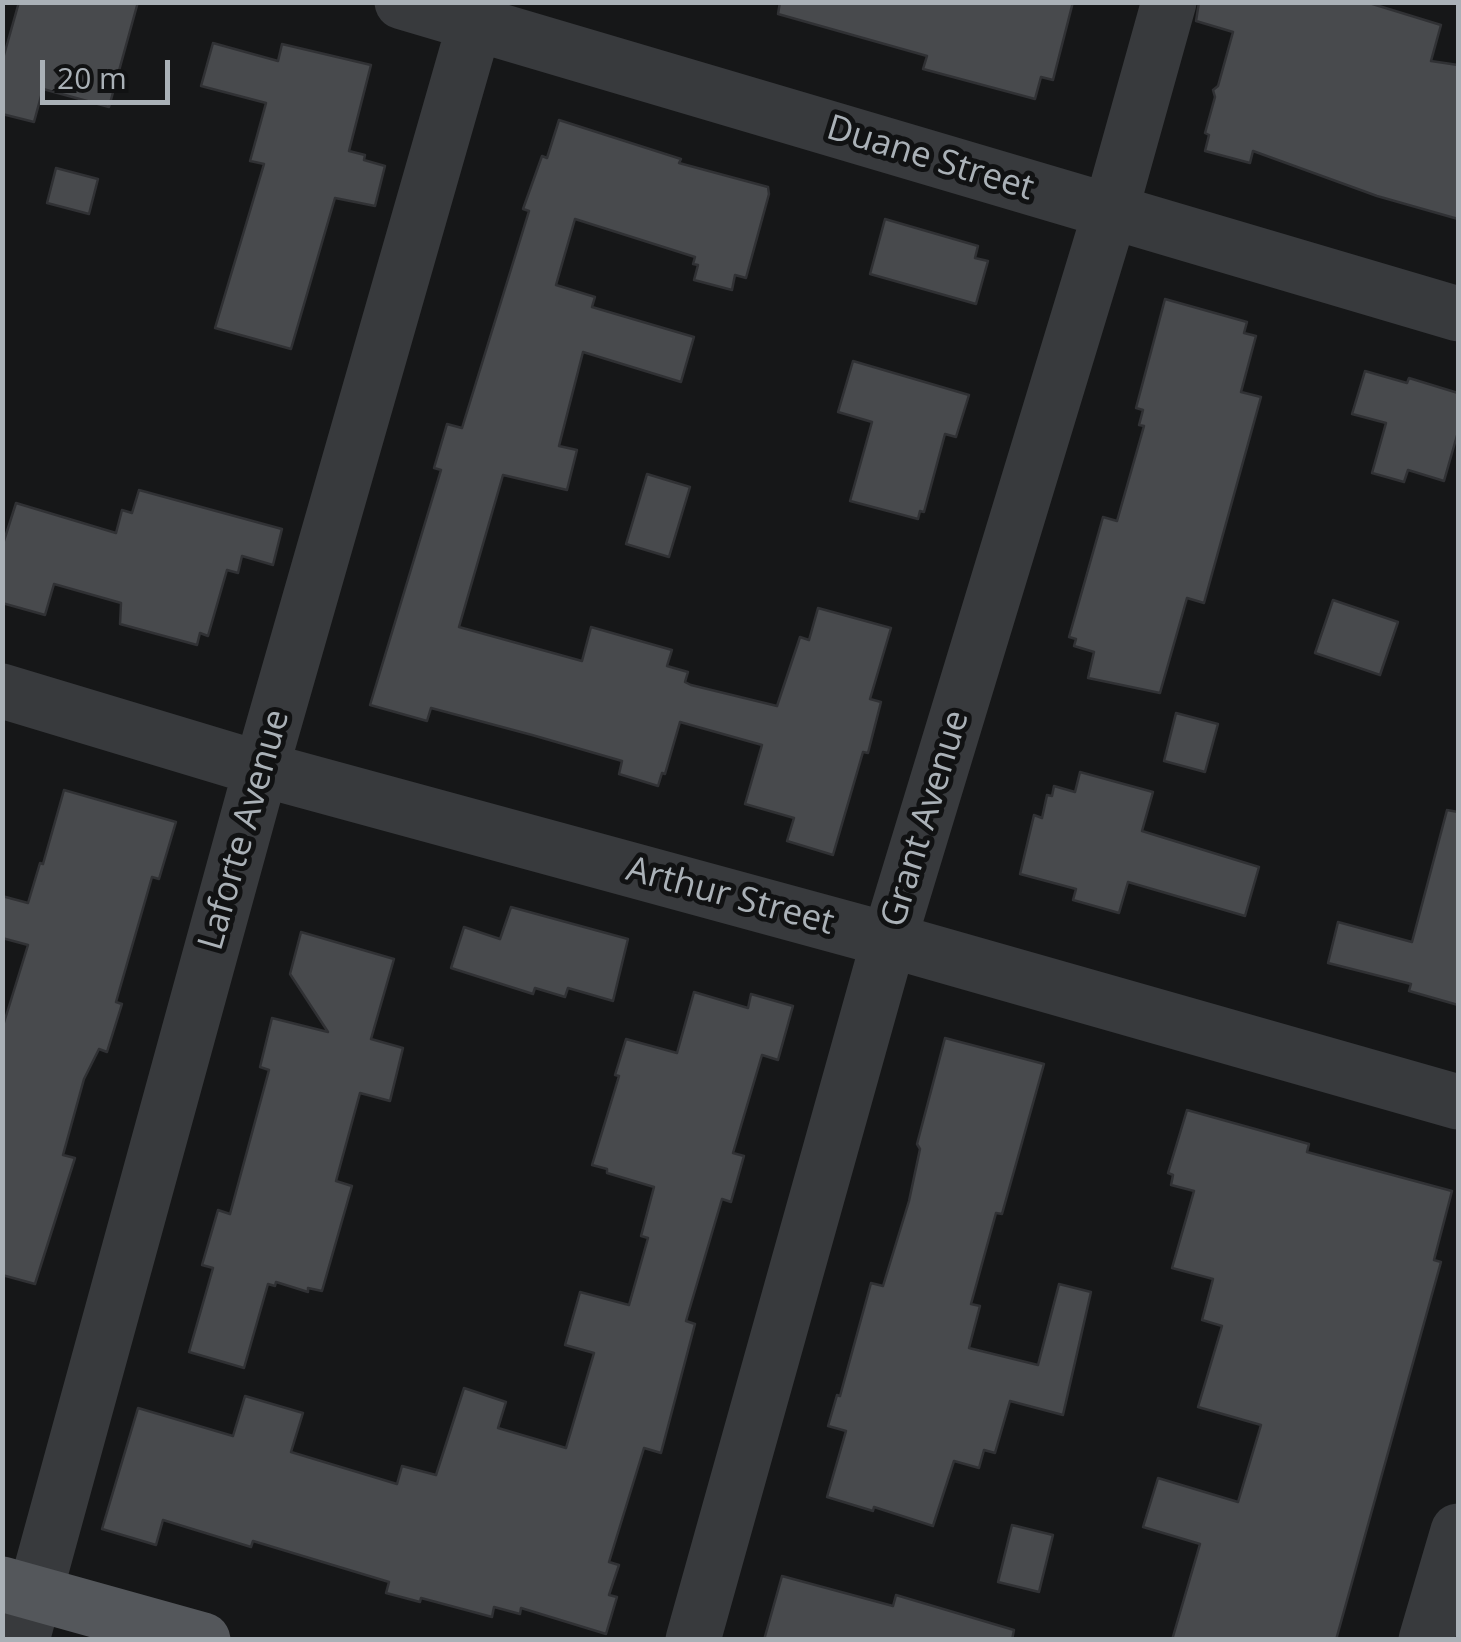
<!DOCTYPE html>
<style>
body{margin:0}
#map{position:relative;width:1461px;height:1642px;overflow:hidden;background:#161718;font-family:"Open Sans",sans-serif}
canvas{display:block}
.frame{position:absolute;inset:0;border:5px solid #aab1b7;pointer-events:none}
.scale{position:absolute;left:40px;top:60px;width:130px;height:45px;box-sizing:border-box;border:5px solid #aab1b7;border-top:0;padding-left:12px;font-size:30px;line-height:35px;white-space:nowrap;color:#aab1b7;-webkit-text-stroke:8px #111213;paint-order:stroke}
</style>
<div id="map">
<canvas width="1461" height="1642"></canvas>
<div class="frame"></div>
<div class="scale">20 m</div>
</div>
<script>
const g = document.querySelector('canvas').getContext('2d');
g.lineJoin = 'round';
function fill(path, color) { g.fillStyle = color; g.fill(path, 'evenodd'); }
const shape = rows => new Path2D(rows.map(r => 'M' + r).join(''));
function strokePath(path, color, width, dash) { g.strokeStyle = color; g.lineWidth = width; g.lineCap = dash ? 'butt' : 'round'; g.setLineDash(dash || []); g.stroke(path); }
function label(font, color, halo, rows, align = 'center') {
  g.font = font + ' "Open Sans",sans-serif'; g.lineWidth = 10; g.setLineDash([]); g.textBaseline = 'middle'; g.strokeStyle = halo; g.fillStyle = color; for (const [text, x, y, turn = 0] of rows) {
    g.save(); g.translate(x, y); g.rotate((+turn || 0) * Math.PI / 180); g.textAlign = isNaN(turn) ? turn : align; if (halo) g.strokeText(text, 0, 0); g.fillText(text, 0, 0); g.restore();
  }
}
const building = shape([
 [19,2,138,2,109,107,43,89,34,122,2,114,2,62,19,2],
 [780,2,1073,2,1053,80,1041,77,1035,99,923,69,927,56,778,14,780,2],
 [1199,2,1366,2,1441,25,1431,61,1458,65,1458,219,1377,196,1253,151,1250,163,1205,151,1209,135,1205,133,1215,97,1213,90,1218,86,1233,32,1196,21,1199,2],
 [213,43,278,61,282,44,371,65,349,151,365,155,364,160,385,166,375,206,335,198,291,349,215,328,264,164,250,161,266,103,201,86,213,43],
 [559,120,681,159,679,163,768,187,769,194,746,278,735,275,732,290,694,280,698,265,693,264,695,257,575,219,556,285,595,297,592,307,694,337,681,382,583,352,559,446,577,450,567,490,503,475,459,627,582,661,591,627,672,650,667,666,688,672,685,682,691,685,777,706,800,637,809,640,818,608,891,628,870,699,881,702,868,753,863,752,833,855,787,841,794,818,745,804,762,745,680,722,665,774,662,773,658,786,619,774,622,761,532,735,431,708,427,721,370,705,441,470,434,468,447,424,462,428,529,211,523,209,542,156,547,158,559,120],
 [56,168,98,179,89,214,47,203,56,168],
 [885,219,978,246,975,258,988,261,976,304,870,274,885,219],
 [1165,299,1247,322,1244,333,1256,336,1241,392,1261,397,1204,603,1187,598,1160,693,1088,678,1094,652,1074,646,1076,639,1069,637,1103,517,1117,521,1144,426,1139,425,1143,410,1136,408,1165,299],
 [853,361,969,395,956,437,945,434,924,512,920,511,918,519,850,501,872,422,838,412,853,361],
 [1365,371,1407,383,1409,378,1458,393,1458,432,1444,481,1408,470,1404,482,1372,473,1386,423,1352,414,1365,371],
 [647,474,690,487,669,557,626,544,647,474],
 [139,490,282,529,273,565,242,556,238,573,227,570,208,636,200,633,197,645,120,624,121,603,54,584,45,615,2,603,2,547,16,503,116,533,122,510,132,513,139,490],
 [1333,600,1398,622,1380,675,1315,653,1333,600],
 [1176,713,1218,724,1205,772,1164,761,1176,713],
 [1080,772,1153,792,1142,831,1259,867,1245,916,1128,882,1119,913,1073,900,1076,889,1020,874,1034,815,1042,818,1047,795,1052,796,1054,786,1075,792,1080,772],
 [64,790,176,822,159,879,152,877,116,1002,122,1004,107,1052,99,1049,84,1079,63,1155,75,1158,35,1284,2,1275,2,1029,28,945,2,938,2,896,28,903,40,863,43,864,64,790],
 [1447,810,1458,812,1458,1005,1409,991,1411,984,1328,963,1338,922,1412,942,1447,810],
 [511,907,628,939,613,1001,568,988,565,997,535,988,533,994,451,968,464,927,500,939,511,907],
 [301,932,394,959,371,1039,403,1048,390,1101,360,1093,336,1181,352,1186,322,1291,308,1288,308,1292,276,1282,275,1286,268,1284,244,1368,189,1352,213,1268,202,1265,218,1210,230,1214,269,1070,260,1067,272,1018,328,1032,290,974,301,932],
 [694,992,748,1008,751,994,793,1006,778,1060,762,1055,733,1153,744,1156,731,1202,722,1199,686,1321,695,1324,661,1453,644,1448,609,1562,619,1565,609,1595,617,1597,606,1634,521,1608,520,1614,494,1607,492,1617,421,1598,420,1602,386,1593,389,1582,253,1541,251,1547,163,1520,156,1545,102,1529,138,1408,233,1436,245,1396,303,1413,291,1452,397,1484,402,1466,436,1475,464,1388,506,1402,498,1428,566,1448,594,1353,565,1345,580,1292,629,1305,648,1238,641,1236,654,1187,607,1173,607,1169,592,1165,619,1076,615,1075,626,1039,677,1053,694,992],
 [945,1038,1044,1064,1002,1214,996,1213,971,1304,980,1306,969,1348,1038,1365,1059,1284,1091,1292,1063,1415,1010,1401,995,1453,984,1450,979,1468,954,1461,933,1526,874,1507,873,1511,827,1497,846,1431,828,1426,837,1395,840,1396,871,1283,883,1286,909,1201,920,1149,917,1144,945,1038],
 [1187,1110,1309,1144,1307,1152,1452,1191,1434,1260,1441,1262,1336,1640,1172,1640,1200,1544,1143,1527,1158,1478,1238,1502,1261,1425,1198,1407,1222,1326,1202,1320,1213,1279,1172,1268,1194,1191,1171,1185,1173,1175,1168,1173,1187,1110],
 [1012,1525,1053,1535,1039,1592,998,1582,1012,1525],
 [782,1576,893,1606,896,1595,1014,1630,1012,1640,764,1640,782,1576]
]);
fill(building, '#484a4d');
strokePath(building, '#303134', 2.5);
strokePath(shape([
 [402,2,1458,314],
 [2,691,261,769,889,940,1458,1102],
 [22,1640,261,769,475,23],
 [693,1640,889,940,1110,213,1169,2],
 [1426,1640,1458,1531]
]), '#383a3d', 55);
strokePath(shape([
 [2,1584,203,1640]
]), '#54575b', 55);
label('35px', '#aab1b7', '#111213', [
 ["Duane Street",930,159,17],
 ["Grant Avenue",926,819,-73],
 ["Laforte Avenue",245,830,-74],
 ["Arthur Street",730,897,15]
]);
</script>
